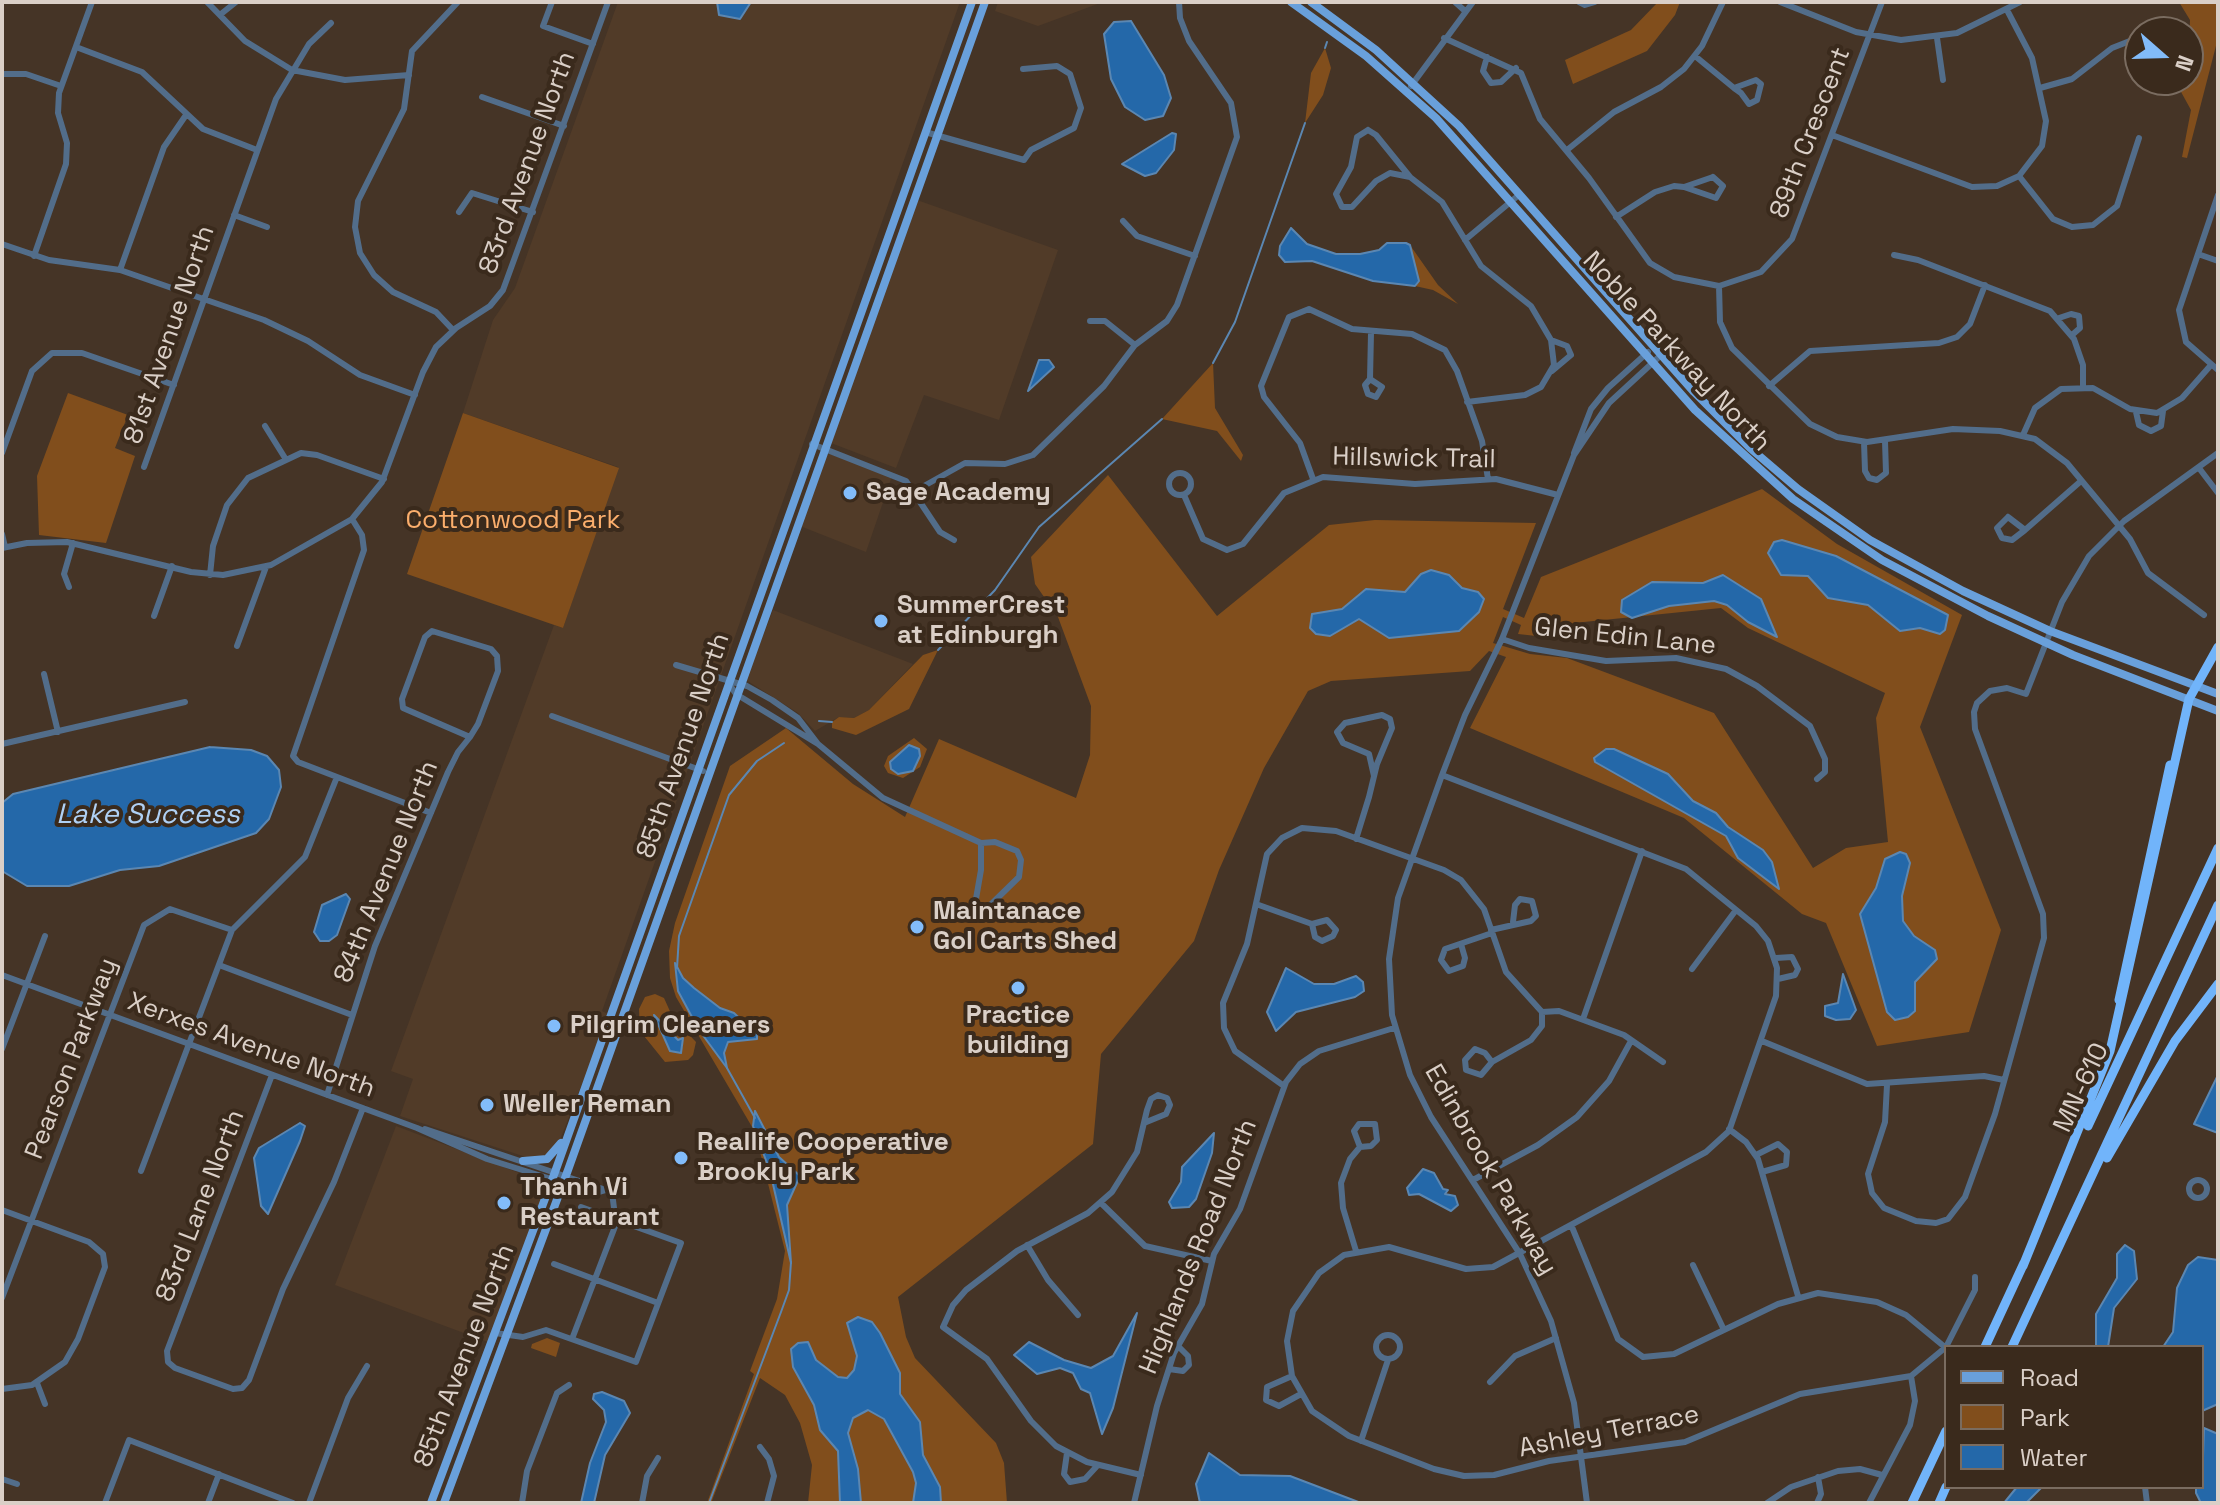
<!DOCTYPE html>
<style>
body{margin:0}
#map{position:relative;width:2220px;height:1505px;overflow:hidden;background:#453426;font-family:"Space Grotesk",sans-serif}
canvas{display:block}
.frame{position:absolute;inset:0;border:4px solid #dacfc7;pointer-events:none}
.legend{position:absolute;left:1944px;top:1345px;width:260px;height:144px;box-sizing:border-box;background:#3a2a1c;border:2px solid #7a6c60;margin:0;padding:10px 14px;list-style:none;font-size:24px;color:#dacfc7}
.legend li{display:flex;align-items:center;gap:16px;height:40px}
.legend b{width:40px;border:2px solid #7a6c60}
.north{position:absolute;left:2124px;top:16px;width:80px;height:80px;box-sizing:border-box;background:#3a2a1c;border:2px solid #7a6c60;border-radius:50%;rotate:110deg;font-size:22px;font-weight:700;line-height:32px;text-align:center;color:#dacfc7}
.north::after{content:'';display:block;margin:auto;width:28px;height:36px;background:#82bcfa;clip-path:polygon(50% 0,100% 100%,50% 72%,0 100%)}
</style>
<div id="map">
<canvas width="2220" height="1505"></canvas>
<div class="frame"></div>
<ul class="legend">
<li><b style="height:10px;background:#69a0db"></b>Road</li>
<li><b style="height:22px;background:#814e1c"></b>Park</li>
<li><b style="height:22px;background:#2468a9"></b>Water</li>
</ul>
<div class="north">N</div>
</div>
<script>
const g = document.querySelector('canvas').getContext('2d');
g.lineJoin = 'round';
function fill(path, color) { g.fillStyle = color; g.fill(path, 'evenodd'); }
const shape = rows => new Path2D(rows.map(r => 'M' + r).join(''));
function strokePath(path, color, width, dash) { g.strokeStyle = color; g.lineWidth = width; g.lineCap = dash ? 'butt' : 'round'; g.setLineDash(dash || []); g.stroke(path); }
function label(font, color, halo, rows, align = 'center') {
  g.font = font + ' "Space Grotesk",sans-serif'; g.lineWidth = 8; g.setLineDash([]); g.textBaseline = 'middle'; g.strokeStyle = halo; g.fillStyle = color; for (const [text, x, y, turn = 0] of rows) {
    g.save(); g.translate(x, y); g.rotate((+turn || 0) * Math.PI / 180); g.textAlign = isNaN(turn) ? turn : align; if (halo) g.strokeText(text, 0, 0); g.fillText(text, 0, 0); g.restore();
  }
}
fill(shape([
 [618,2,960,2,602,1011,608,1014,595,1051,558,1145,544,1157,529,1158,400,1116,413,1079,391,1071,554,625,563,628,618,467,463,413,493,320,515,288],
 [998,2,1103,2,1038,26,995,11],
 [917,200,1058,250,999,420,924,395,896,468,831,443],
 [830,454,892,476,866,552,800,526,824,455],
 [773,610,913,664,869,710,854,718,839,717,815,731,798,713,746,680],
 [396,1126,540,1181,545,1188,488,1342,335,1285]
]), '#513b28');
fill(shape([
 [1658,2,1680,2,1675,15,1647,51,1573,84,1565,60,1631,30],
 [2179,2,2218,2,2218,38,2187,158,2182,157,2191,110,2175,81,2188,80,2190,20],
 [1325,48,1331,68,1323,95,1305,123,1311,73],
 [1410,245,1438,285,1458,304,1433,290,1415,286,1419,279,1413,269],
 [1213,363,1215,408,1243,455,1241,461,1217,431,1162,419],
 [68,393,128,415,115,448,135,456,106,543,39,535,37,476],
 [463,413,619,468,563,628,407,574],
 [1108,475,1217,616,1329,525,1375,520,1536,523,1503,609,1524,618,1541,577,1762,489,1837,544,1962,615,1920,727,2001,930,1969,1032,1877,1046,1826,923,1802,914,1684,818,1470,728,1506,657,1489,651,1470,671,1331,681,1308,691,1264,768,1219,870,1194,941,1101,1054,1093,1144,898,1297,906,1337,915,1358,996,1443,1004,1463,1007,1503,808,1503,812,1465,800,1423,785,1395,760,1378,711,1503,707,1503,754,1374,750,1371,777,1299,785,1251,755,1132,676,997,670,978,669,951,675,923,730,766,786,728,853,784,905,817,939,739,1076,798,1090,755,1091,706,1058,617,1035,584,1031,557],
 [1721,608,1748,628,1885,693,1876,718,1888,842,1846,848,1813,868,1714,713,1567,658,1530,654,1493,643,1503,617,1521,625,1518,634,1564,639,1574,623],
 [938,650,909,709,856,735,832,728,832,722,839,717,854,718,869,710,923,655],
 [914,738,927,749,920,767,903,778,888,773,884,766,888,756],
 [655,994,664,998,673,1018,696,1042,693,1055,688,1060,665,1062,640,1031,639,1009,645,997],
 [655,1016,665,1024,683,1047,670,1051],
 [547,1338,560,1343,556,1357,531,1348,532,1344]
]), '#814e1c');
const water = shape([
 [717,2,751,2,740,19,719,15,717,2],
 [1131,21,1164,75,1171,98,1163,116,1145,120,1125,107,1111,79,1104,34,1114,22,1131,21],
 [1172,133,1176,134,1174,150,1156,173,1145,176,1122,164,1172,133],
 [1291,228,1307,244,1336,254,1360,254,1379,250,1387,243,1406,243,1410,245,1419,281,1415,286,1373,281,1312,261,1285,262,1279,255,1280,246,1291,228],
 [1039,360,1049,360,1054,367,1028,391,1039,360],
 [1782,540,1836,556,1948,615,1945,630,1940,634,1920,628,1900,631,1868,605,1828,598,1808,576,1781,575,1768,553,1774,542,1782,540],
 [1431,570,1449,575,1462,588,1478,592,1484,599,1479,612,1459,631,1389,638,1359,619,1330,636,1316,634,1310,628,1312,614,1342,609,1366,589,1405,592,1421,574,1431,570],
 [1723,575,1761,599,1777,637,1748,622,1727,605,1714,601,1669,606,1632,618,1621,612,1622,600,1652,582,1703,583,1723,575],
 [909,745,919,749,920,756,913,771,898,774,891,769,890,762,909,745],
 [210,747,251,750,267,756,279,770,281,787,269,819,256,833,159,866,120,870,69,886,27,886,2,871,2,803,13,794,210,747],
 [1606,749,1614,749,1668,774,1693,801,1716,813,1728,827,1763,850,1772,862,1779,889,1738,858,1726,836,1595,762,1594,758,1606,749],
 [1900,852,1906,854,1910,863,1902,896,1903,921,1914,936,1935,950,1937,959,1915,982,1915,1011,1908,1017,1895,1020,1887,1012,1860,914,1876,888,1885,859,1900,852],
 [346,894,350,899,337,935,329,941,320,941,314,932,322,905,346,894],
 [675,963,683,978,694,988,720,1008,734,1013,757,1035,757,1039,728,1042,724,1053,727,1068,699,1030,678,991,675,963],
 [1286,968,1314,984,1334,984,1356,976,1363,982,1364,991,1355,997,1296,1012,1276,1031,1267,1012,1286,968],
 [1843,974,1856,1010,1850,1019,1836,1020,1825,1016,1825,1006,1838,1003,1843,974],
 [654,1015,678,1040,683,1038,681,1053,670,1051,654,1015],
 [2218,1075,2218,1133,2194,1124,2218,1075],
 [755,1111,779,1157,800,1176,787,1205,791,1263,770,1171,753,1126,755,1111],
 [300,1123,305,1126,300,1141,268,1214,261,1206,254,1158,259,1148,300,1123],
 [1214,1133,1212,1153,1196,1199,1189,1207,1172,1208,1169,1202,1181,1182,1182,1167,1214,1133],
 [1423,1169,1434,1173,1443,1189,1448,1190,1445,1194,1455,1196,1458,1205,1451,1211,1419,1194,1409,1195,1407,1188,1423,1169],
 [2125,1245,2134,1251,2137,1279,2114,1308,2108,1347,2096,1347,2096,1314,2117,1278,2117,1254,2125,1245],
 [2198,1257,2218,1260,2218,1404,2202,1411,2202,1347,2163,1347,2173,1332,2177,1288,2188,1265,2198,1257],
 [1137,1313,1113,1408,1102,1434,1090,1393,1081,1389,1073,1373,1060,1368,1037,1374,1014,1355,1029,1342,1064,1360,1091,1368,1113,1356,1137,1313],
 [858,1317,872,1322,880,1333,900,1373,900,1394,920,1422,923,1455,940,1487,941,1503,913,1503,916,1483,913,1472,884,1419,868,1410,853,1418,848,1433,858,1469,861,1503,840,1503,838,1451,820,1430,814,1405,793,1367,791,1349,798,1343,808,1342,816,1360,838,1377,847,1378,854,1370,857,1356,847,1323,858,1317],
 [602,1392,624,1401,630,1413,605,1455,594,1503,581,1503,590,1463,606,1422,604,1410,593,1399,594,1394,602,1392],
 [2204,1428,2218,1434,2218,1503,2201,1503,2196,1493,2196,1487,2202,1487,2204,1428],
 [1209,1453,1240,1475,1290,1476,1361,1503,1200,1503,1196,1484,1209,1453],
 [2017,1487,2042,1487,2026,1503,2004,1503,2017,1487]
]);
fill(water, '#2468a9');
strokePath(water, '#5b87b2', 2);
strokePath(shape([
 [1325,48,1327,42],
 [1213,363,1235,322,1305,123],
 [938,650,995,590,1039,527,1162,419],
 [819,721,832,722],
 [677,968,679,936,729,795,757,761,784,743],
 [727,1068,755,1118],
 [709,1503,781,1312,789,1290,791,1262]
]), '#5b87b2', 2);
strokePath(shape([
 [207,2,245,41,292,70,345,80,409,75],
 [552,2,543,26,593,44],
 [1455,2,1465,11],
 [1579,2,1585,5,1595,2],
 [1780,2,1856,32,1901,40,1957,33,2020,2],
 [221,14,236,2],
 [1444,38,1521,73,1540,119,1589,178,1650,263,1674,277,1719,286,1761,272,1792,239,1882,2],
 [1937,38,1943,80],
 [76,47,142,72,203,129,257,150],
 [1695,56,1734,88,1741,93,1749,104,1757,100,1761,84,1756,80,1734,88],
 [1487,57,1483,71,1491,83,1501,82,1516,68],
 [2,74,26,74,61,86],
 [1411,86,1473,2],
 [2040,88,2072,79,2112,48,2140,37],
 [482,97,564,126],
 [1368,130,1376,135,1410,177,1390,173,1376,181,1352,207,1342,207,1336,194,1351,167,1357,137,1368,130],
 [925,132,1024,160,1031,150,1074,128,1081,108,1070,74,1057,66,1023,69],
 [1832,135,1972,187,1997,186,2019,176,2042,146,2046,121,2032,58,2007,10],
 [1567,150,1614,112,1661,87,1684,69,1702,46,1723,2],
 [2019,176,2053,219,2072,227,2093,225,2117,206,2139,138],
 [1410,177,1442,202,1481,266,1531,306,1551,340,1554,365,1541,387,1525,395,1467,402],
 [1713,177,1723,186,1716,198,1684,187,1713,177],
 [2218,195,2179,310,2186,342,2218,370],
 [459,212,472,193,533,212],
 [234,215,267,227],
 [1616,217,1655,192,1674,186,1684,187],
 [1123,221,1137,236,1195,256],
 [1465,240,1520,194],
 [2,244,49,260,120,270,264,320,308,341,360,375,415,395],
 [2198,254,2218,261],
 [1894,255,1918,260,2050,311,2074,339,2083,365,2083,386],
 [34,256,66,164,67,143,58,113,59,93,92,2],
 [120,270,164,147,186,115],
 [1719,286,1720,322,1732,348,1810,424,1837,437,1867,442,1953,429,2000,431,2035,439,2067,463,2130,539,2148,573,2204,615],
 [2059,318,2071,314,2079,316,2080,328,2072,335],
 [1090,321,1105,321,1135,345],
 [453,330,436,312,393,292,374,275,360,253,355,227,358,201,404,109,412,51,458,2],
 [1551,340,1567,346,1571,355,1552,371],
 [1370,379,1382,387,1376,397,1368,394,1365,385,1370,379,1371,333],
 [1769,386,1810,351,1939,343,1957,337,1970,324,1985,285],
 [2136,412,2139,425,2151,431,2161,426,2163,411],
 [265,426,285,458],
 [2023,435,2035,408,2061,389,2093,388,2130,409,2157,413,2182,398,2211,365],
 [1864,442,1865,471,1869,478,1877,480,1886,473,1885,441],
 [812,444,906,481,940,532,954,540],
 [2,453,32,371,52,353,82,353,174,385],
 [1574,453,1591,409,1608,388,1648,352],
 [144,467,276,99,309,44,331,23],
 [2199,468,2218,493],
 '1169 484a11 11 0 1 1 22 0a11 11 0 1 1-22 0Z',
 [1313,479,1300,443,1264,397,1261,386,1289,317,1309,309,1352,329,1412,334,1445,350,1457,371,1482,441,1488,479],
 [915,491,965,463,1005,464,1033,455,1104,386,1135,345,1167,321,1177,305,1237,137,1231,103,1189,41,1180,18,1179,2],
 [1184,495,1203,539,1227,550,1243,544,1284,493,1323,477,1415,484,1496,479,1558,495],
 [2008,517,2025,530,2012,540,2002,538,1997,528,2008,517],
 [352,519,362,535,364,550,293,756,298,762,431,813],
 [2025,530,2081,481],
 [2,534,5,547],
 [2,548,27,543,67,542,191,572,223,575,271,565,352,519,382,482,423,372,436,347,456,328,490,306,503,290,608,2],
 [210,575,213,546,227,505,248,478,301,453,317,455,384,479],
 [69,587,64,574,73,543],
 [154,616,172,566],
 [1502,639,1529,648,1606,661,1676,658,1726,669,1757,686,1810,726,1825,759,1825,772,1817,779],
 [237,646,266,567],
 [676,665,747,686,772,700,798,718,818,744],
 [44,674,58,732],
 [729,684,736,694,818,744,883,798,981,843,995,842,1017,851,1021,860,1019,877,977,918,973,916,981,870,981,843],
 [552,716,703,771],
 [2,744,185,702],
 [1442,775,1686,869,1756,926,1768,941,1777,968,1776,996,1729,1131,1706,1152,1493,1267,1466,1269,1389,1247,1344,1255,1319,1273,1293,1311,1287,1341,1292,1376,1312,1411,1349,1436,1434,1469,1464,1476,1494,1475,1549,1461,1685,1442,1800,1394,1911,1376,1946,1347],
 [1356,839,1369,797,1377,764,1392,728,1390,719,1382,715,1345,723,1337,732,1343,743,1369,754,1374,776],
 [1256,904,1312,924,1327,920,1336,930,1333,936,1322,941,1315,937,1312,924],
 [1491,930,1531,921,1536,916,1532,901,1520,899,1515,905,1513,922],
 [1461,944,1465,958,1463,966,1449,971,1441,960,1445,949,1492,933],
 [1776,958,1792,957,1798,969,1795,975,1778,979],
 [219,965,352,1015],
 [1692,969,1736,910],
 [2,975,417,1128,487,1159,596,1193,606,1190],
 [1542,1012,1559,1011,1624,1035,1663,1062],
 [1583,1019,1642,851],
 [1762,1041,1867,1084,1984,1076,2004,1080],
 [2,1049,45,936],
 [1492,1062,1485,1053,1475,1049,1465,1060,1466,1070,1481,1075,1492,1062,1531,1040,1542,1026,1542,1012],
 [272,1075,167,1351,168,1362,175,1368,233,1389,242,1388,249,1380,283,1289,334,1182,363,1108],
 [1887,1085,1885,1122,1868,1174,1872,1193,1884,1208,1916,1221,1936,1223,1948,1219,1965,1197,1995,1114,2044,938,2043,914,1975,729,1974,712,1977,703,1990,691,2007,688,2026,694,2062,602,2089,556,2124,521,2218,453],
 [1284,1086,1235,1051,1224,1028,1223,1003,1247,944,1267,854,1282,838,1302,828,1336,831,1444,870,1461,880,1484,909,1506,972,1542,1012],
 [327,1095,375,946,448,772,458,752,470,737,478,724,498,671,497,656,491,649,432,631,425,637,402,699,403,708,470,737],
 [425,1129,612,1192,616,1224,572,1339],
 [1729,1129,1746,1142,1758,1159,1798,1296],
 [1756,1155,1778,1144,1787,1152,1786,1165,1762,1172],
 [141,1171,232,930,305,857,337,777],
 '2189 1189a9 9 0 1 1 18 0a9 9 0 1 1-18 0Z',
 [1473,1180,1538,1145,1577,1117,1609,1081,1631,1041],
 [1101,1203,1145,1246,1212,1261],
 [2,1210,89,1242,103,1254,105,1267,78,1339,65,1362,32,1385,2,1389],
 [1572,1227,1618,1339,1643,1357,1674,1354,1778,1304,1818,1293,1877,1302,1906,1315,1946,1348],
 [1027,1245,1048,1280,1078,1315],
 [1356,1251,1343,1208,1341,1183,1350,1159,1360,1147,1371,1146,1377,1140,1375,1124,1359,1124,1354,1131,1360,1147],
 [554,1264,658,1303],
 [1693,1265,1724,1330],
 [2,1298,144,925,170,909,232,930],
 [495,1333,523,1337,546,1330,636,1362,681,1243,581,1207],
 '1376 1347a12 12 0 1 1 24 0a12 12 0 1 1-24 0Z',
 [1946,1347,1975,1290,1975,1277],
 [1169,1369,1183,1371,1189,1365,1188,1356,1178,1346],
 [1292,1376,1267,1387,1266,1400,1279,1406,1301,1394],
 [1490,1382,1515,1356,1556,1338],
 [37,1383,45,1404],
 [1361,1441,1388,1360],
 [760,1447,769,1459,774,1476,767,1503],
 [1067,1453,1064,1474,1070,1482,1085,1479,1097,1466],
 [1141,1475,1087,1462,1056,1446,1031,1421,987,1359,943,1327,953,1305,966,1290,1017,1251,1088,1213,1112,1192,1137,1152,1147,1110,1151,1099,1158,1095,1167,1098,1170,1105,1166,1114,1144,1123],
 [2,1479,17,1484],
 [2145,1487,2147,1503],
 [105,1503,129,1440,293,1503],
 [208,1503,219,1474],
 [309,1503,348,1398,367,1366],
 [522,1503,527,1471,557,1393,569,1385],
 [642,1503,647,1476,658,1458],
 [1134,1503,1157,1406,1174,1353,1202,1304,1214,1254,1240,1209,1286,1082,1300,1064,1319,1051,1394,1028],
 [1587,1503,1574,1403,1551,1321,1520,1254,1431,1117,1410,1075,1392,1015,1389,959,1398,898,1442,775,1465,715,1502,639,1574,455,1609,403,1661,355],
 [1767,1503,1791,1487,1838,1471,1860,1469,1882,1475],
 [1817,1503,1821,1494,1818,1477],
 [1869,1503,1910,1425,1915,1401,1911,1376]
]), '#526d8a', 6);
strokePath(shape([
 [1291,2,1366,56,1436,118,1695,410,1793,499,1882,560,1988,616,2073,655,2218,711],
 [1311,2,1376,50,1459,126,1694,392,1750,448,1798,489,1870,540,1963,591,2050,631,2218,694],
 [523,1161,547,1159,561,1143],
 [431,1503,555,1172,972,2],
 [444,1503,568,1170,985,2]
]), '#69a0db', 8);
strokePath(shape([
 [2119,1000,2170,765],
 [2088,1126,2218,848],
 [2107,1158,2175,1041,2218,984],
 [2023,1266,2110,1051,2189,699,2218,647],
 [1985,1347,2024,1263],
 [2012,1347,2218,905],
 [1912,1503,1946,1431],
 [1939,1503,1946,1487]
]), '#71b4fa', 9);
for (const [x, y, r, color] of [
 [850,493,8,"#82bcfa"],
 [881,621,8,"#82bcfa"],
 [917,927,8,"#82bcfa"],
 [1018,988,8,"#82bcfa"],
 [554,1026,8,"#82bcfa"],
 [487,1105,8,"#82bcfa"],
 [681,1158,8,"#82bcfa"],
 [504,1203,8,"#82bcfa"]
]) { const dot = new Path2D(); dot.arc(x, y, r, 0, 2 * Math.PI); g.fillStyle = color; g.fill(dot); strokePath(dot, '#3a2a1c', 3); }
label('26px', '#dacfc7', '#3a2a1c', [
 ["89th Crescent",1811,133,-69],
 ["83rd Avenue North",528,163,-70],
 ["81st Avenue North",170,335,-71],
 ["Noble Parkway North",1676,352,47],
 ["Hillswick Trail",1414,459,1],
 ["Glen Edin Lane",1625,637,6],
 ["85th Avenue North",684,746,-71],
 ["84th Avenue North",387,872,-68],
 ["Xerxes Avenue North",251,1046,20],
 ["Pearson Parkway",72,1059,-69],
 ["MN-610",2082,1088,-65],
 ["Edinbrook Parkway",1490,1170,60],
 ["83rd Lane North",201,1206,-69],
 ["Highlands Road North",1199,1247,-68],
 ["85th Avenue North",465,1356,-69],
 ["Ashley Terrace",1609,1432,-11]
]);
label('bold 26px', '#dacfc7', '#3a2a1c', [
 ["Sage Academy",866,493],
 ["SummerCrest",897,606],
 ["at Edinburgh",897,636],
 ["Maintanace",933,912],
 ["Gol Carts Shed",933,942],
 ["Practice",1018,1016,"center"],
 ["building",1018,1046,"center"],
 ["Pilgrim Cleaners",570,1026],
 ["Weller Reman",503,1105],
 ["Reallife Cooperative",697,1143],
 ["Brookly Park",697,1173],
 ["Thanh Vi",520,1188],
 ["Restaurant",520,1218]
], 'left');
label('26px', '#fbae6c', '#3a2a1c', [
 ["Cottonwood Park",513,521]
]);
label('italic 28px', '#afd0f4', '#3a2a1c', [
 ["Lake Success",148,815]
]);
</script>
